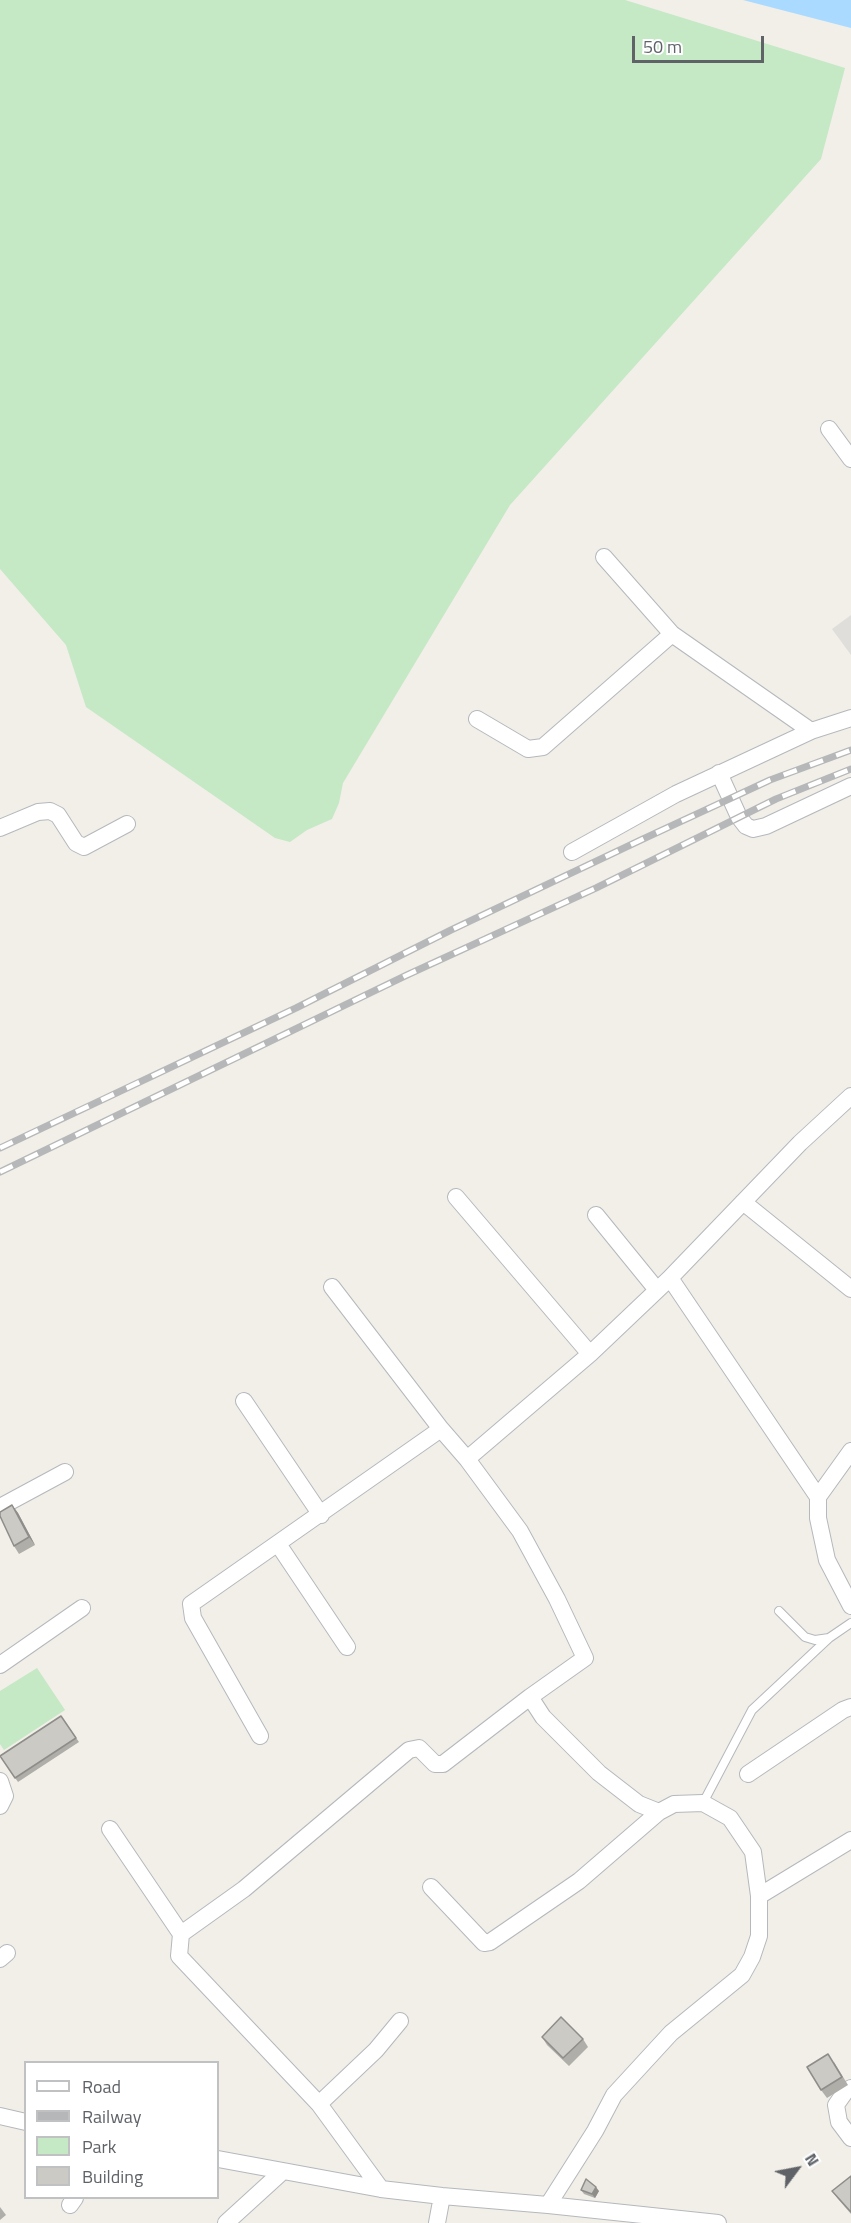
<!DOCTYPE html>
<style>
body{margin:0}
#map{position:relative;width:851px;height:2223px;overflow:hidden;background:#f1efe8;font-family:"Titillium Web",sans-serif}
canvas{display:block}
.legend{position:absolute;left:24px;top:2061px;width:195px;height:138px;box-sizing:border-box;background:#fff;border:2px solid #bfc1c3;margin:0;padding:8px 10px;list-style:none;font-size:18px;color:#5f6368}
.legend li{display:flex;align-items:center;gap:12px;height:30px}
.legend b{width:30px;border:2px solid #bfc1c3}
.north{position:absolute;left:767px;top:2139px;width:60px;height:60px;-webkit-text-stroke:4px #fff;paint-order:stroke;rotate:58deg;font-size:16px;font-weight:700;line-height:24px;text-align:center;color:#5f6368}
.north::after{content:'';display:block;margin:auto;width:21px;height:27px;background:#5f6368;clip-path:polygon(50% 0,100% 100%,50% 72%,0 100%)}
.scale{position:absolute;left:632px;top:36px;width:132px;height:27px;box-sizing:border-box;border:3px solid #5f6368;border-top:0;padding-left:8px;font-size:18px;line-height:21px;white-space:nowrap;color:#5f6368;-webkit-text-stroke:4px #fff;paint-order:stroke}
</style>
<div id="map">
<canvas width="851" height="2223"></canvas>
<ul class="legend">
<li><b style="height:8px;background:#fff"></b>Road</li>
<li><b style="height:8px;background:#b6b7b8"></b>Railway</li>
<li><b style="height:16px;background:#c5e8c5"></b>Park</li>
<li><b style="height:16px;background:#cccac5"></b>Building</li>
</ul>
<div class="north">N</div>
<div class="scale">50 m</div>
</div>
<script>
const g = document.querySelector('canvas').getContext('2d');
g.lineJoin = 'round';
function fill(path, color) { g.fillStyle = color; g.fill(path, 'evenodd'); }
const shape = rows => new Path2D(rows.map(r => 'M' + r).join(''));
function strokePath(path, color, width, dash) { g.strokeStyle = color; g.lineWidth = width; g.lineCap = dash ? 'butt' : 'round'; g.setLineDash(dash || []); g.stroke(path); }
fill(shape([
 [851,615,851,655,832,629]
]), '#e0deda');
fill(shape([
 [0,0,625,0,845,68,821,159,510,505,343,783,339,803,332,819,307,830,290,842,275,838,86,707,66,645,0,569],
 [37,1668,65,1710,4,1750,0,1744,0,1691]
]), '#c5e8c5');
fill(shape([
 [743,0,851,0,851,28]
]), '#aadaff');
const lane = shape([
 [779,1611,805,1637,815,1640,829,1638,851,1623],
 [703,1803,752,1710,829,1638]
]);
const street = shape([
 [829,429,851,459],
 [477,719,528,749,543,747,672,634,604,557],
 [811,731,851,718],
 [719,773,739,817,746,826,753,829,766,826,851,786],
 [0,828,38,812,50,811,58,815,76,843,84,847,127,824],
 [572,852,676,794,811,731,672,634],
 [456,1197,590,1354],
 [743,1202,851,1289],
 [596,1215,657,1290],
 [670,1278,800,1143,851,1096],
 [332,1287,441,1429,467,1459],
 [244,1401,321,1515],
 [851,1451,818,1497,818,1518,827,1560,851,1606],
 [0,1507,65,1472],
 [278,1544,347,1647],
 [0,1665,82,1608],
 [260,1736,193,1618,191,1604,441,1429],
 [748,1774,843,1710,851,1707],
 [0,1781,5,1796,0,1806],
 [110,1829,181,1934,244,1889,409,1750,419,1748,435,1764,443,1764,530,1697],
 [431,1887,484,1943,490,1942,579,1881,659,1812],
 [759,1896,851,1840],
 [181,1934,179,1956,319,2104,381,2189],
 [0,1959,7,1953],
 [851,2088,845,2092,836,2105,839,2122,851,2138],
 [319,2104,376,2050,400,2021],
 [0,2116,26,2122],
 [218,2159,381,2189,442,2196,548,2205,718,2223],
 [70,2205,75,2198],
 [548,2205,595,2131,614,2095,671,2033,742,1975,752,1957,759,1936,759,1896,753,1852,730,1818,703,1803,674,1804,659,1812,639,1804,599,1773,543,1717,530,1697,585,1658,557,1599,520,1531,467,1459,590,1354,670,1278,818,1497],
 [226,2223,283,2171],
 [437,2223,442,2196]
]);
strokePath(lane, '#b5b8bc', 10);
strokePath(street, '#b5b8bc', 18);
strokePath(lane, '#fff', 8);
strokePath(street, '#fff', 16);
const rail = shape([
 [0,1148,296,1008,451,930,643,839,770,780,851,750],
 [0,1172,407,975,596,888,776,799,851,769]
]);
strokePath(rail, '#b6b7b8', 7);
strokePath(rail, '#fff', 4.5, [14]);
fill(shape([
 [12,1505,18,1513,35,1545,19,1554,14,1546],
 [61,1716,79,1742,18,1782,0,1756],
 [542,2037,583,2039,588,2047,569,2066,547,2045],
 [834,2062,848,2085,827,2098,821,2090],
 [851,2176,851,2214,838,2199,832,2191],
 [581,2190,599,2191,595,2198,584,2194],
 [0,2207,6,2215,0,2220]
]), '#afaea9');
fill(shape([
 [12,1505,18,1513,35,1545,29,1537],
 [596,2187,599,2191,595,2198,592,2194]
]), '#8f8d8a');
const building = shape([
 [12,1505,29,1537,14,1546,0,1516,0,1512,12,1505],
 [61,1716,76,1738,15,1778,0,1756,61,1716],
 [561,2017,583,2039,563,2058,542,2037,561,2017],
 [828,2054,842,2077,821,2090,807,2067,828,2054],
 [851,2176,851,2212,832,2191,851,2176],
 [586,2179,596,2187,592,2194,581,2190,586,2179]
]);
fill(building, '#cccac5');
strokePath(building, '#8f8d8a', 1.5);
</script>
